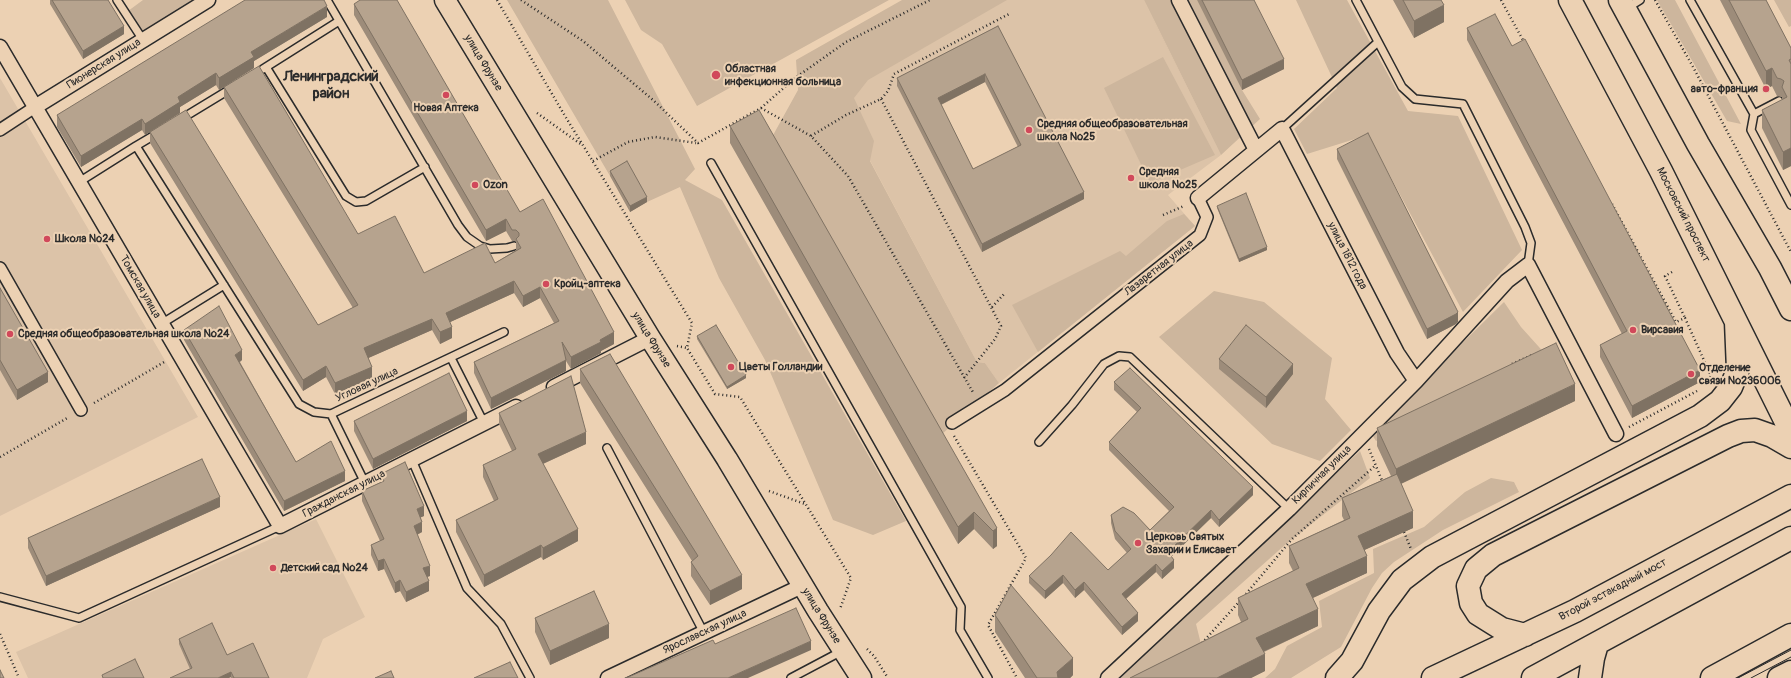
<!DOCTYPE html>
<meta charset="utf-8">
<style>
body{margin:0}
canvas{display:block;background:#ecd1b3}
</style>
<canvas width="1791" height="678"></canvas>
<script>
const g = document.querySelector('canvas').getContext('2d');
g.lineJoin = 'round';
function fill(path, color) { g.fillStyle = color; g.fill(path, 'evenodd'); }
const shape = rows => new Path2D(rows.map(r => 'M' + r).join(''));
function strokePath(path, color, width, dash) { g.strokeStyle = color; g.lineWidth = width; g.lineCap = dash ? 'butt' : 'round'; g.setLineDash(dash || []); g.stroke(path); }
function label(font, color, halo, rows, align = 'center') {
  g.font = font + ' Pangolin,sans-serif'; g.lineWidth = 4; g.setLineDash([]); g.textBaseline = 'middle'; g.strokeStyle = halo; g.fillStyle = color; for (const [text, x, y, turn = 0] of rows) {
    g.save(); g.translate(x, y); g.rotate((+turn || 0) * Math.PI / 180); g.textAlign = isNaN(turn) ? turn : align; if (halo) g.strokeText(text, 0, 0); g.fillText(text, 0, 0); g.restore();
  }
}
fill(shape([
 [965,0,1144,0,1221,155,1168,195,1195,226,999,383,985,363,977,362,830,85],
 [998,34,1084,199,982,252,897,86],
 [0,78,198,417,0,516],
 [316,519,365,617,323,639,307,678,28,678,16,652]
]), '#dcc3a8');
fill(shape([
 [143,0,194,0,137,34,124,14],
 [507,0,608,0,695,169,685,180,722,200,906,521,873,535,833,520,765,360,719,278,680,187,647,202,627,167,610,176],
 [625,0,889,0,697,106,662,44,641,30],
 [902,0,1007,0,868,80,854,98,874,141,870,161,977,362,985,363,999,383,941,435,772,137,798,90,796,60],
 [1144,0,1197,0,1242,90,1260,119,1221,155],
 [1296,0,1347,0,1408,111,1458,116,1522,250,1463,312,1368,135,1307,154,1294,129,1337,88],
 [1657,0,1675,0,1741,124,1727,121],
 [1774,0,1791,0,1791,26,1789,27],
 [1163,57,1215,155,1150,183,1104,88],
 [1184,214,1195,226,1038,352,1012,305,1120,251,1126,256,1167,221],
 [1214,291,1264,302,1332,358,1325,399,1351,430,1320,461,1272,444,1159,337],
 [1504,302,1521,327,1548,357,1376,441,1371,433],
 [1360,451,1370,478,1286,544,1196,624,1201,644,1142,678,1117,678],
 [1491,478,1514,482,1519,492,1443,530,1394,562,1382,573,1372,588,1341,647,1291,678,1265,678,1275,669,1287,646,1322,627,1319,601,1374,573,1373,549,1424,527,1465,492]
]), '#cdb69d');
const service = shape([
 [117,0,143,40],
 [327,0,458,225,467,237,480,246,490,249,507,248,514,246],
 [1356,0,1402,87,1415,99,1463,104,1525,227,1531,243,1528,265],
 [1690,0,1754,114,1779,101],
 [1627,8,1640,0],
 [266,67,346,196,356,202,366,201,425,167],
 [263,69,339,21],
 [1754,114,1751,130,1791,205],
 [181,119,232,88],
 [1282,129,1378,42],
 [136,146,158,133],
 [711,163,961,607,960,630,988,678],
 [79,182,136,146,299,404,314,412,331,414,504,332],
 [161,324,224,285],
 [451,358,484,423],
 [331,414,365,483],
 [1039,442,1072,405,1104,364,1119,356,1130,357,1289,509],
 [607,448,704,633],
 [412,460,467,588,501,624,530,678],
 [0,597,79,618,280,526],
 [791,678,842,651]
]);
const pedestrian = shape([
 [0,130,35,107],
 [0,268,81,410],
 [952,423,1005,390,1200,235,1207,217,1198,198]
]);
const minor = shape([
 [1179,0,1256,150],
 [0,47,280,526,516,407],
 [35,107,208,0],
 [1198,198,1282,129,1397,353,1416,381],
 [554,387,650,338],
 [608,678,802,586],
 [1108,678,1289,509,1416,381,1507,281,1528,265,1616,434]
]);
const secondary = shape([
 [445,0,650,338,727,459,818,611,861,678]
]);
const primary = shape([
 [1570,0,1661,171,1791,432],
 [1620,0,1698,144,1770,268,1791,309],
 [1525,635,1502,629,1478,614,1471,603,1468,586,1476,569,1493,555,1728,436,1741,431,1755,430,1772,436,1791,447],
 [1337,678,1352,661,1379,611,1402,580,1432,557,1700,416,1720,401,1731,387,1738,370,1736,322],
 [1433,678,1575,611,1791,496],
 [1533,678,1791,538],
 [1590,678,1593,658,1597,644],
 [1712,678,1791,635],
 [1779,678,1791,672]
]);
strokePath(service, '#2b2b2b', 10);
strokePath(pedestrian, '#2b2b2b', 14);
strokePath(minor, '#2b2b2b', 17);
strokePath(secondary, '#2b2b2b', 23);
strokePath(primary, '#2b2b2b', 25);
strokePath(shape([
 [497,0,565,116,692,323,687,348,715,394,740,397,851,578,840,609],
 [521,0,583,41,653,100,698,143,761,108,811,136,848,176,974,394],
 [1501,0,1524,42],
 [1655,0,1692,65,1791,252],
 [881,99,1001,326,995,339,964,378],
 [761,108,795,78,846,42,930,0],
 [537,113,582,145],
 [811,136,846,115,881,99,888,91,894,74,1009,14],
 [593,161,628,142,655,137,696,143],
 [1612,204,1676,322,1685,318,1711,376,1706,384],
 [1163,215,1184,206],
 [1672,272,1665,276,1685,318],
 [992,307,1005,293],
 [677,346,687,348],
 [1512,364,1532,355],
 [94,403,166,361],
 [1629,427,1697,391],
 [954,436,1026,558,988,625,1017,678],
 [1369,449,1383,483],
 [0,457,69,417],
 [769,491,805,504],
 [1404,532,1411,549],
 [1246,594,1292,539,1376,465],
 [0,634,19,678],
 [1202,643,1239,602],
 [867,649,874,656,888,678]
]), '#2b2b2b', 2.5, [1, 3]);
strokePath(service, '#ecd1b3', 7);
strokePath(pedestrian, '#ecd1b3', 11);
strokePath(minor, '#ecd1b3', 14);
strokePath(secondary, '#ecd1b3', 20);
strokePath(primary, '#ecd1b3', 22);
strokePath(shape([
 [1738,678,1791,650],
 [1751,678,1791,657]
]), '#2b2b2b', 1);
fill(shape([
 [50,0,108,0,124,34,83,59,50,4],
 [1197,0,1254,0,1284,69,1242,90],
 [1393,0,1441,0,1444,22,1414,38],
 [1720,0,1766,0,1791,48,1791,166,1783,170,1762,128,1762,110,1782,100,1782,97,1777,96,1772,86,1766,89],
 [354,4,520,212,614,344,601,351,601,353,571,369,566,361,566,371,491,409,474,373,474,362,554,323,540,298,523,307,514,293,450,322,452,338,440,344,432,330,368,358,372,378,335,394,326,377,303,391,150,143,150,132,318,325,353,308,224,98,224,87,358,234,424,273,495,263,516,250,516,241,512,241,506,231,486,241,354,15],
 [327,17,254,61,254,68,219,90,216,85,180,107,180,113,145,135,142,130,81,167,57,127,57,115],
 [998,26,1084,199,982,252,897,86,897,78],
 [985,82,1018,147,973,169,941,105],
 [1467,28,1512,46,1700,382,1632,418,1600,357,1600,345,1622,334,1467,40],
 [730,126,997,528,997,546,993,549,974,529,958,544,730,143],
 [1337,149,1458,322,1456,324,1427,339,1337,159],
 [610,171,647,202,630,212,610,176],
 [1217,206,1267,250,1239,262,1217,208],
 [0,288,48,382,17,400,0,370],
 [184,330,242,360,240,362,296,462,345,481,284,511,184,340],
 [697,336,746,378,727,389,697,339],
 [1219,359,1293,374,1266,408,1219,369],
 [580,369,742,589,710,605,691,576,691,562,692,561,580,383],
 [1114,382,1253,495,1219,527,1211,518,1171,556,1174,568,1162,579,1156,572,1126,599,1138,621,1122,635,1084,590,1075,598,1063,583,1045,599,1029,583,1029,576,1108,570,1127,553,1115,539,1111,523,1111,515,1150,530,1169,511,1109,450,1109,442,1137,412,1114,390],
 [1575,401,1401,484,1413,528,1364,550,1367,573,1313,598,1318,626,1264,652,1265,671,1251,678,1130,678,1241,622,1238,615,1238,598,1293,571,1289,563,1289,546,1344,520,1342,516,1342,498,1391,476,1377,446,1377,428],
 [499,413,586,444,543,464,578,541,543,560,541,557,484,587,456,532,456,520,494,501,483,477,483,465,512,451,499,424],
 [354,421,467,421,373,469,354,431],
 [381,474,424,516,421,517,422,532,417,535,430,576,427,577,429,591,406,602,400,591,395,593,384,569,378,571,371,555,371,545,380,541,362,501,362,491,381,482],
 [220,507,46,586,28,548,28,538],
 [995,615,1073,675,1070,678,1025,678,995,632],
 [535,618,609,638,550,665,535,632],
 [179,639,227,655,269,678,231,678,231,677,190,669,179,644]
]), '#9d8c7a');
fill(shape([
 [1444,5,1444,22,1414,38,1414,21],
 [327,6,327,17,254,61,254,68,219,90,219,78,251,52],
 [124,26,124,34,83,59,83,51],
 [1284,59,1284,69,1242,90,1242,80],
 [1772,68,1772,86,1766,89,1766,71],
 [216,73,216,85,180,107,180,113,145,135,145,124,178,97],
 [985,74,985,82,938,106,938,98],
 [142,119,142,130,81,167,81,156],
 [1791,148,1791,166,1783,170,1783,152],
 [1084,192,1084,199,982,252,982,244],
 [647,197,647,202,630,212,630,206],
 [506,219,506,231,486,241,486,230],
 [1267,247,1267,250,1239,262,1239,259],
 [514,281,514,293,446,324,446,313],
 [540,287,540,298,523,307,523,296],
 [1458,312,1458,322,1456,324,1427,339,1427,329],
 [432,319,432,330,364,360,364,348],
 [452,327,452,338,440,344,440,332],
 [614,332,614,344,601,351,601,353,571,369,571,357,600,340],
 [242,350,242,360,235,365,235,355],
 [566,360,566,371,491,409,491,398],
 [1293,364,1293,374,1266,408,1266,397],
 [326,366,326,377,303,391,303,380],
 [372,367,372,378,335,394,335,383],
 [1700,370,1700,382,1632,418,1632,406],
 [48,372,48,382,17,400,17,390],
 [746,375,746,378,727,389,727,387],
 [1575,384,1575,401,1396,486,1396,469],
 [467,411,467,421,373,469,373,459],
 [586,432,586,444,538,466,538,454],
 [345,471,345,481,284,511,284,501],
 [1253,487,1253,495,1219,527,1219,520],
 [220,497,220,507,46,586,46,576],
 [424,506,424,516,417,519,417,509],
 [1211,510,1211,518,1168,560,1168,552],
 [1413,511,1413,528,1358,553,1358,536],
 [974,512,974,529,958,544,958,527],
 [422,522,422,532,414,536,414,526],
 [997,528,997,546,993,549,993,531],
 [578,529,578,541,543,560,543,548],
 [541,545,541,557,484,587,484,575],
 [1367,556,1367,573,1306,601,1306,584],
 [384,559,384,569,378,571,378,561],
 [1174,560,1174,568,1162,579,1162,571],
 [1156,564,1156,572,1122,602,1122,594],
 [430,566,430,576,423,578,423,568],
 [742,575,742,589,710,605,710,591],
 [1063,575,1063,583,1045,599,1045,591],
 [400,580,400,591,395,593,395,583],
 [429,581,429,591,406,602,406,592],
 [1084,582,1084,590,1075,598,1075,590],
 [1318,609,1318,626,1256,655,1256,638],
 [1138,613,1138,621,1122,635,1122,627],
 [609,624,609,638,550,665,550,651],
 [811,641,811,650,748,678,728,678],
 [1265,654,1265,671,1251,678,1217,678],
 [1073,658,1073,675,1070,678,1057,678,1057,672],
 [231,672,231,677,229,678,218,678]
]), '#7f7263');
const building = shape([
 [52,0,108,0,124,26,83,51,52,0],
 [245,0,324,0,327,6,251,52,254,57,219,78,216,73,178,97,180,102,145,124,142,119,81,156,57,115,245,0],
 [360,0,397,0,520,212,543,199,614,332,600,340,601,342,571,357,562,342,566,360,491,398,474,362,559,321,540,287,523,296,514,281,446,313,452,327,440,332,432,319,364,348,372,367,335,383,326,366,303,380,150,132,186,110,318,325,358,305,224,87,259,66,358,234,395,216,424,273,485,243,495,263,521,248,516,239,519,236,519,233,516,230,512,230,506,219,486,230,354,4,360,0],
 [1202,0,1254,0,1284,59,1242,80,1202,0],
 [1403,0,1441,0,1444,5,1414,21,1403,0],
 [1729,0,1766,0,1791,48,1791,59,1789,60,1791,64,1791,148,1783,152,1762,110,1787,97,1782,87,1784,81,1781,79,1777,78,1772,68,1766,71,1729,0],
 [1495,14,1512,46,1525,39,1700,370,1632,406,1600,345,1627,331,1467,28,1495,14],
 [998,26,1084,192,982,244,897,78,998,26],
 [985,74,1021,145,973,169,938,98,985,74],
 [759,110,997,528,993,531,974,512,958,527,730,126,759,110],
 [1368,133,1458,312,1456,314,1427,329,1337,149,1368,133],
 [627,161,647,197,630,206,610,171,627,161],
 [1246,193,1267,247,1239,259,1217,206,1246,193],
 [0,288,48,372,17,390,0,360,0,288],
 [219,306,242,350,235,355,296,462,331,441,345,471,284,501,184,330,219,306],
 [716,325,746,375,727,387,697,336,716,325],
 [1246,325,1293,364,1266,397,1219,359,1246,325],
 [1556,343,1575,384,1396,469,1377,428,1556,343],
 [610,354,742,575,710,591,691,562,698,556,580,369,610,354],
 [1130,368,1253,487,1219,520,1211,510,1168,552,1174,560,1162,571,1156,564,1122,594,1138,613,1122,627,1084,582,1075,590,1063,575,1045,591,1029,576,1051,555,1071,532,1108,570,1131,549,1115,531,1111,515,1123,507,1134,513,1150,530,1174,507,1109,442,1141,408,1114,382,1130,368],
 [449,373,467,411,373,459,354,421,449,373],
 [571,376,586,432,538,454,578,529,543,548,541,545,484,575,456,520,498,499,483,465,516,449,499,413,571,376],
 [202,459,220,497,46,576,28,538,202,459],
 [405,462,424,506,417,509,422,522,414,526,430,566,423,568,429,581,406,592,400,580,395,583,384,559,378,561,371,545,384,539,362,491,384,481,381,474,405,462],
 [1397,474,1413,511,1358,536,1367,556,1306,584,1318,609,1256,638,1265,654,1217,678,1130,678,1248,619,1238,598,1299,568,1289,546,1350,518,1342,498,1397,474],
 [1011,585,1073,658,1057,672,1058,678,1037,678,995,615,1011,585],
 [594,591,609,624,550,651,535,618,594,591],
 [796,608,811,641,728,678,626,678,713,640,715,644,796,608],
 [212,623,227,655,253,643,269,678,234,678,231,672,218,678,170,678,192,668,179,639,212,623],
 [135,659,144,678,103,678,102,675,135,659],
 [510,662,518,678,474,678,510,662],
 [0,670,4,678,0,678,0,670],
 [391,671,394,678,375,678,391,671]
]);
fill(building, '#b6a38e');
strokePath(building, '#7f7263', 1);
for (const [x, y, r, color] of [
 [716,75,5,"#d1495b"],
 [1766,89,4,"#d1495b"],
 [446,95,4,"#d1495b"],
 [1029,130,4,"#d1495b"],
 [1131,178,4,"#d1495b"],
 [475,185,4,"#d1495b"],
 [47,239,4,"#d1495b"],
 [546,284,4,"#d1495b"],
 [1633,330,4,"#d1495b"],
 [10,334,4,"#d1495b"],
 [731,367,4,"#d1495b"],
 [1691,374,4,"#d1495b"],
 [1138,543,4,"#d1495b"],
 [273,568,4,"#d1495b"]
]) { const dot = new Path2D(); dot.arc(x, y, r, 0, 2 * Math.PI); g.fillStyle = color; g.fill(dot); strokePath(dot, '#ecd1b3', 1.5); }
label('11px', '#2b2b2b', '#ecd1b3', [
 ["улица Фрунзе",483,63,59],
 ["Пионерская улица",104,64,-32],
 ["Московский проспект",1683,215,63],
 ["улица 1812 года",1347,256,63],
 ["Лазаретная улица",1159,268,-38],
 ["Томская улица",140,287,60],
 ["улица Фрунзе",651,340,58],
 ["Угловая улица",367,385,-25],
 ["Кирпичная улица",1322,475,-45],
 ["Гражданская улица",344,494,-27],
 ["Второй эстакадный мост",1613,590,-28],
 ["улица Фрунзе",821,616,58],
 ["Ярославская улица",705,632,-25]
]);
label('bold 11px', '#2b2b2b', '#ecd1b3', [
 ["Областная",725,69],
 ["инфекционная больница",725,82],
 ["авто-франция",1758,89,"right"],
 ["Новая Аптека",446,108,"center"],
 ["Средняя общеобразовательная",1037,124],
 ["школа №25",1037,137],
 ["Средняя",1139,172],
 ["школа №25",1139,185],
 ["Ozon",483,185],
 ["Школа №24",55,239],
 ["Кройц-аптека",554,284],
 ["Вирсавия",1641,330],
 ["Средняя общеобразовательная школа №24",18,334],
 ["Цветы Голландии",739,367],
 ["Отделение",1699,368],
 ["связи №236006",1699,381],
 ["Церковь Святых",1146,537],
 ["Захарии и Елисавет",1146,550],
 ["Детский сад №24",281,568]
], 'left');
label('bold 15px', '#2b2b2b', '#ecd1b3', [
 ["Ленинградский",331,77],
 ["район",331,94]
]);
</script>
